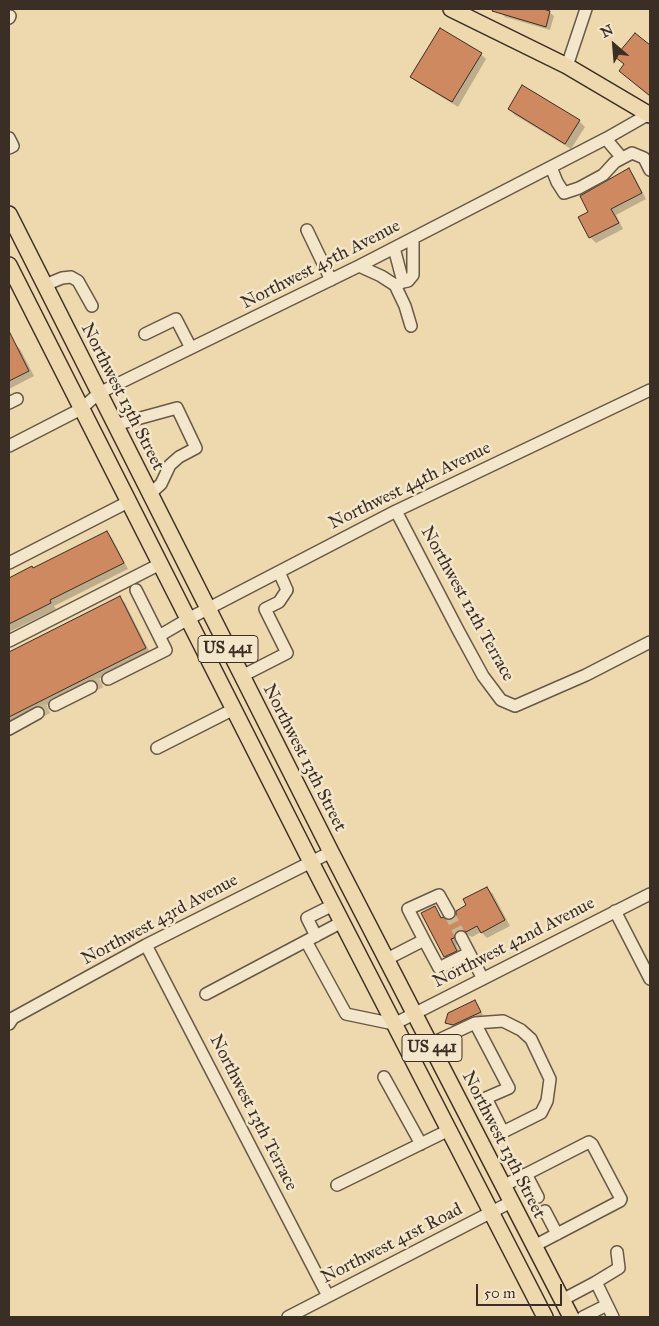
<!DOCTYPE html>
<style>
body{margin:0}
#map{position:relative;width:659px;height:1326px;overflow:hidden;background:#eed9af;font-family:"IM FELL Great Primer",serif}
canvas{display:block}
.frame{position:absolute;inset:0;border:10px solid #3a2e25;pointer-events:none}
.north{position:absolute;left:589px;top:20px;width:50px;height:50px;-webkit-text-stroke:4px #f4e6cb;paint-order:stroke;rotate:333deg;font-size:14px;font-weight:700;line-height:20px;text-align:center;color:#3a2e25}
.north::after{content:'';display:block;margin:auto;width:18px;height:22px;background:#3a2e25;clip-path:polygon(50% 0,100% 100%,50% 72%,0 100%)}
.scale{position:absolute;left:476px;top:1284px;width:86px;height:22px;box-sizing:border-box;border:2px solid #3a2e25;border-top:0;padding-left:6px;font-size:15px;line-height:18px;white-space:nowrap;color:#3a2e25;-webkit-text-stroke:4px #f4e6cb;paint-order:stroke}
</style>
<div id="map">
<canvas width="659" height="1326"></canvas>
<div class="frame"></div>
<div class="north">N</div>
<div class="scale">50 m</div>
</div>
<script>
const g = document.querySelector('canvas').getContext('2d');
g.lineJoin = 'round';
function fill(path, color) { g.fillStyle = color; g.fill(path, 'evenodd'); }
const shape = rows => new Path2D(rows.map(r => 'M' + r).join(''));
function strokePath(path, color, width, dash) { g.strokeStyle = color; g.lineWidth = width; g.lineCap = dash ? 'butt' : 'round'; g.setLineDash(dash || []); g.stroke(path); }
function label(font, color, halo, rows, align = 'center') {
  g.font = font + ' "IM FELL Great Primer",serif'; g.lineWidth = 5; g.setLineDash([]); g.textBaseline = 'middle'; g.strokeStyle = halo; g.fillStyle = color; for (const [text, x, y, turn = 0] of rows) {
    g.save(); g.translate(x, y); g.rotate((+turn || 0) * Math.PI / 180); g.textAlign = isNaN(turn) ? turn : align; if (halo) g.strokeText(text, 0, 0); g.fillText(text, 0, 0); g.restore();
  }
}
fill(shape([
 [502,9,550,9,549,12,554,16,550,30,505,17,501,13],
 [481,54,486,59,458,107,417,82,412,77],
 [509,109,579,121,585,127,571,149,515,115],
 [629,170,634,176,646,199,616,215,623,229,596,243,590,237,580,218,590,213],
 [14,343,20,349,34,376,9,389,9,346],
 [107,532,112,538,128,569,54,606,56,609,9,632,9,580],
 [120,598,125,603,150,653,11,723,9,721,9,654],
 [487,888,493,894,510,926,487,938,481,932,472,937,468,935,463,936,459,943,456,945,462,956,451,962,445,956,435,908,443,919,448,922,453,921],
 [475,1002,483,1015,456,1027,446,1023]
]), '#0003');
const building = shape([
 [493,9,543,9,550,11,546,27,492,11,493,9],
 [440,28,482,53,452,102,410,77,440,28],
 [635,33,650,45,650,96,619,71,624,64,615,57,635,33],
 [522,85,580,120,565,144,508,109,522,85],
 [629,168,642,193,611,209,619,223,589,238,578,217,588,212,580,196,629,168],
 [9,331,29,371,9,381,9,331],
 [107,531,124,563,50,600,51,603,9,624,9,578,32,566,33,568,107,531],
 [120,596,146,648,9,717,9,652,120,596],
 [487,887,505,920,481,933,477,926,466,932,462,930,457,931,454,938,451,939,457,951,444,957,421,913,435,906,441,918,443,917,448,920,452,920,456,916,456,911,466,905,463,899,487,887],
 [475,1000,481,1012,453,1025,445,1023,448,1013,475,1000]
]);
fill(building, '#cf8961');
strokePath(building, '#3a2e25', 1);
strokePath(shape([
 [91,687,108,679],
 [38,713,55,705],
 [449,913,461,937]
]), '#cab793', 11, [11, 5.5]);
const minor = shape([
 [9,18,10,16],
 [567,66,586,9],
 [9,138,13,146,9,148],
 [606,139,622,158],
 [551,167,557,182,564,193,579,188,603,175,615,162,632,153,644,158,650,170],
 [307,230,331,280],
 [394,248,403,282,396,285],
 [359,266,381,276,395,285,405,306,411,326],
 [403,282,408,281,413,275,413,239],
 [45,285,62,278,71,277,78,281,92,306],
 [145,334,176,319,191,348],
 [9,403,17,399],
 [115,425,177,408,196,448,179,457,170,465,161,484,150,494],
 [9,446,81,409,99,393,359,266,607,138,649,114],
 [396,511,458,630,483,676,501,700,515,706,586,675,650,642],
 [9,563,128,502],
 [136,590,159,636,188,619,396,511,650,390],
 [9,641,160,564],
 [242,676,287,653,265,609,279,602,287,590,279,572],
 [108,679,166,650,159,636],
 [55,705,91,687],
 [9,729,38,713],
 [157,748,234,709],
 [615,911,650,979],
 [316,936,307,918,333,905],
 [461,937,483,979],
 [424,940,439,968,469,953],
 [306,941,346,1014,394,1024,650,894],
 [146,945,328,1296],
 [387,959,424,940,408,909,439,895,449,913],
 [206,994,342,922],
 [9,1024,13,1018,146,945,331,852],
 [430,1044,475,1023,503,1021,521,1030,531,1039,550,1079,547,1101,541,1113,503,1132,486,1098,509,1088,475,1023],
 [384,1077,421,1144],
 [526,1174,538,1197],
 [337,1185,449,1130],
 [503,1186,589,1142,592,1144,621,1199,620,1201,534,1246],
 [545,1211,557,1234],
 [596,1282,619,1268,617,1252],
 [562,1300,596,1282,613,1317],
 [288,1317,511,1202],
 [583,1317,607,1305]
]);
const major = shape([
 [451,9,567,66,650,115],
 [9,214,331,852,571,1317],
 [9,265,311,862,545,1317]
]);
strokePath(minor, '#675948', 14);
strokePath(major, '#3a2e25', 18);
strokePath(minor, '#f4e6cb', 11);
strokePath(major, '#eed9af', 15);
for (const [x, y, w] of [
 [228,649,60],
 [432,1048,60]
]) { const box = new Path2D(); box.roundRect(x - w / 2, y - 13.5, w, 27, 4); g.fillStyle = '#f4e6cb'; g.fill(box); strokePath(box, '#3a2e25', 1); }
label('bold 16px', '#3a2e25', null, [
 ["US 441",228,649],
 ["US 441",432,1048]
]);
label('18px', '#3a2e25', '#f4e6cb', [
 ["Northwest 45th Avenue",321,265,-27],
 ["Northwest 13th Street",122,397,63],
 ["Northwest 44th Avenue",410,486,-26],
 ["Northwest 12th Terrace",467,604,61],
 ["Northwest 13th Street",304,758,63],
 ["Northwest 43rd Avenue",160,920,-28],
 ["Northwest 42nd Avenue",514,943,-27],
 ["Northwest 13th Terrace",253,1113,63],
 ["Northwest 13th Street",503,1145,63],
 ["Northwest 41st Road",392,1244,-27]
]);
</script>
